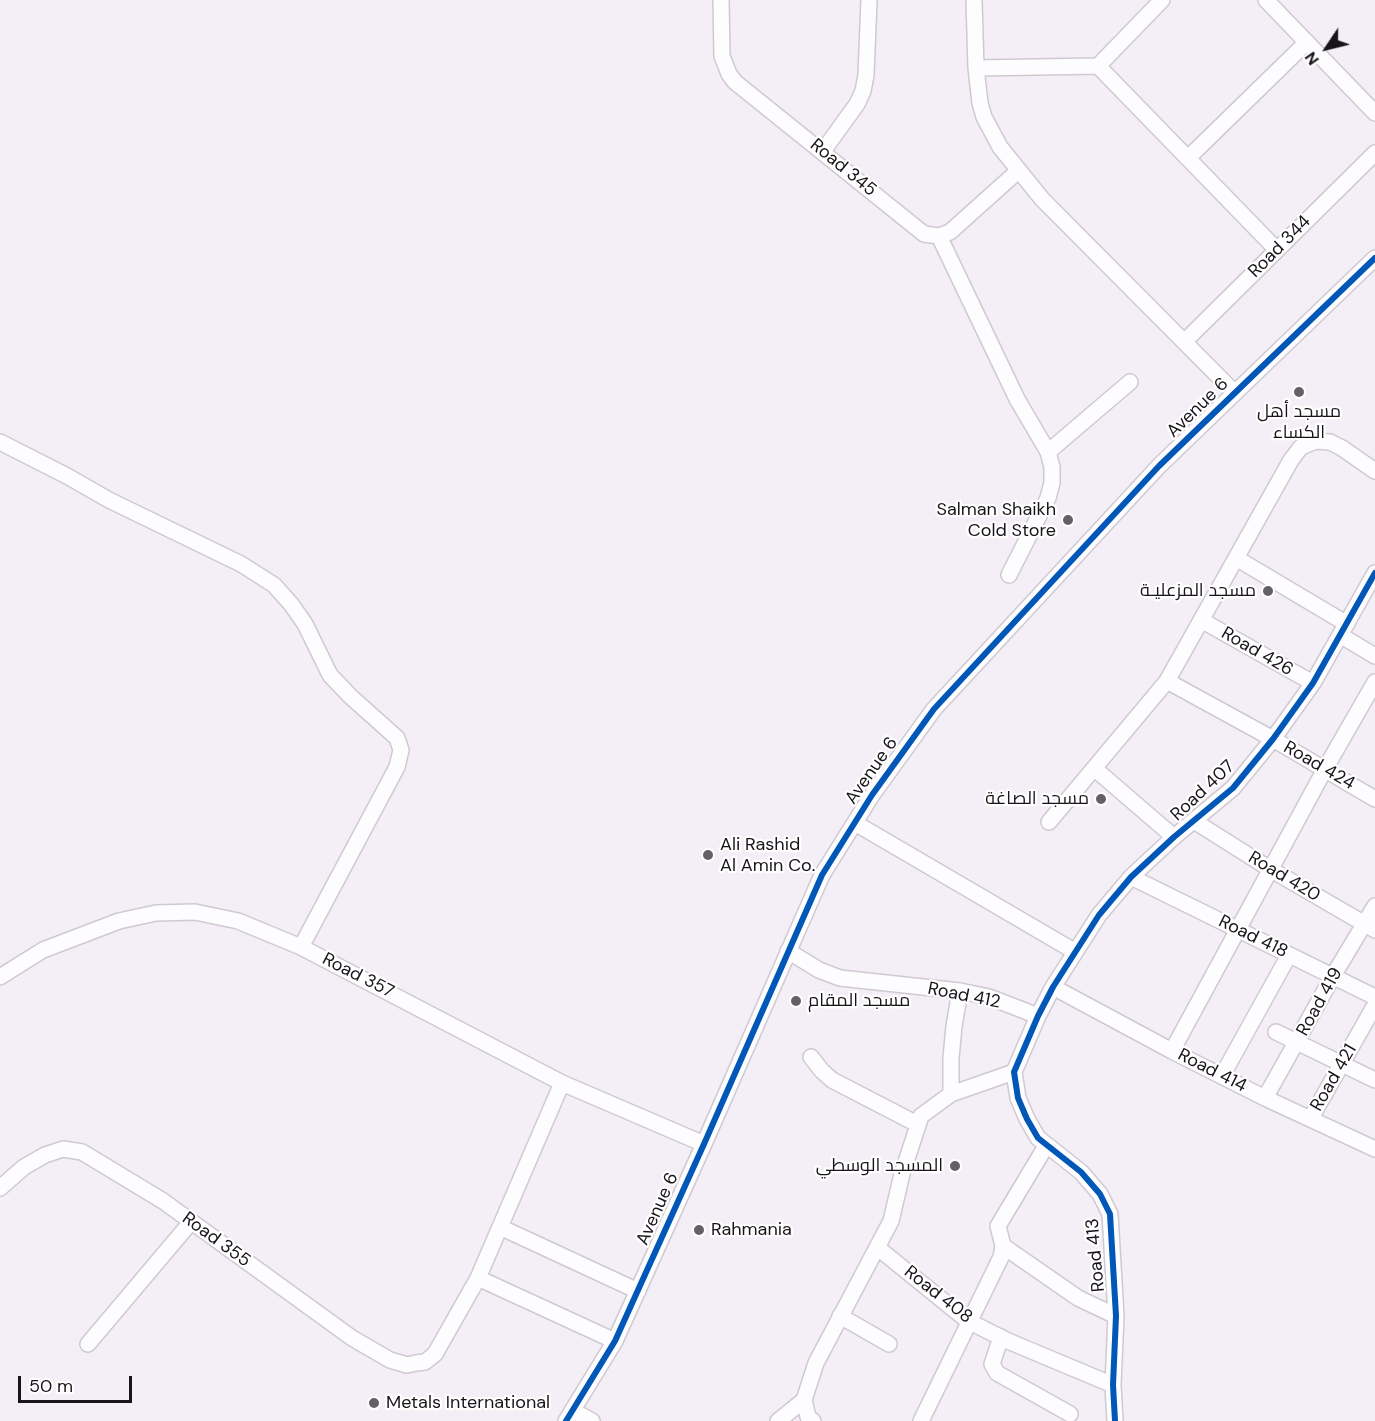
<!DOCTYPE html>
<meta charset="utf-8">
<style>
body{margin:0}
#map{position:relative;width:1375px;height:1421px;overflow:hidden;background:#f4eef6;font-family:"DM Sans",sans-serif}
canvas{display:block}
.north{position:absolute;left:1297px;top:18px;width:60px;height:60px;-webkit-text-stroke:4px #fff;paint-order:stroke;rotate:235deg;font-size:16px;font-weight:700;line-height:24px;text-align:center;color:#18141a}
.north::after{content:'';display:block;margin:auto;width:21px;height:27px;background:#18141a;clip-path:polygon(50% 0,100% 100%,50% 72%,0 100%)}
.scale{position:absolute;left:18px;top:1376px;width:114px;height:27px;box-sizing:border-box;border:3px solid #18141a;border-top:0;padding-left:8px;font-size:18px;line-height:21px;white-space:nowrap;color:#18141a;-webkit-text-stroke:4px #fff;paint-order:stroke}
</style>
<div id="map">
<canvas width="1375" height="1421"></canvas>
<div class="north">N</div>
<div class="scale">50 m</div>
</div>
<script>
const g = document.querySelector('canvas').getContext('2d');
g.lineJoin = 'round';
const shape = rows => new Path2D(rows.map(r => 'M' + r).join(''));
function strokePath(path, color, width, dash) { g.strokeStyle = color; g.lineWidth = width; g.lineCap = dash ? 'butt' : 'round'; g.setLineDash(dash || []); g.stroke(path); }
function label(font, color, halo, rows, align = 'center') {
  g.font = font + ' "DM Sans",Cairo,sans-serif'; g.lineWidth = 4.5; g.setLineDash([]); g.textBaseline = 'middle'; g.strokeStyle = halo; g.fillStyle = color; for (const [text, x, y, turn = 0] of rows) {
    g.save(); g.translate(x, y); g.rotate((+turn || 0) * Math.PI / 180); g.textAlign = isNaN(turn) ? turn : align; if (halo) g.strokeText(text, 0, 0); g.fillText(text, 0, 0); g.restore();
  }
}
const minor = shape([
 [721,0,722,56,729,74,735,82,924,234,939,236,950,232,1018,171],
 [974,0,976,68,980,103,984,117,1000,147,1042,199,1235,393],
 [1266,0,1375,113],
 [1098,66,1277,250],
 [976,68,1098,66,1162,0],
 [823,151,857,104,863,91,866,75,869,0],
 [1188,158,1307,42],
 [939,236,1017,399,1048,452,1052,467,1052,483,1048,498,1009,575],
 [1185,341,1375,153],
 [0,442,67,476,109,500,241,564,274,585,291,604,305,624,330,675,350,696,397,738,401,750,397,767,301,947],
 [1048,452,1130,382],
 [1236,558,1347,624],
 [1201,620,1313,683],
 [1340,635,1375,656],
 [1167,681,1273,739,1375,799],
 [1095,769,1174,837],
 [1194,821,1270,869,1375,930],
 [1049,822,1167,681,1291,460,1301,447,1316,441,1330,442,1342,448,1375,471],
 [855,823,1074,951],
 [1131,877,1375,997],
 [788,951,819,970,840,978,960,991,989,997,1038,1016],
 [0,977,43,950,119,921,156,913,195,912,238,921,301,947,562,1083,704,1144],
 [1053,987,1172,1051,1265,1098,1375,1149],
 [1276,1032,1375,1080],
 [1172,1051,1325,769,1375,682],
 [811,1057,822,1071,832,1080,917,1124],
 [1222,1076,1289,955],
 [951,1094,951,1058,954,1026,960,991],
 [1265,1098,1333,976,1375,906],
 [1311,1118,1375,1005],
 [0,1188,24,1167,45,1155,63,1149,82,1152,163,1201,352,1338,390,1360,407,1365,416,1363,425,1362,435,1354,478,1278,562,1083],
 [500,1227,638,1291],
 [1003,1246,1078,1298,1116,1316],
 [878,1248,968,1321,1008,1341,1113,1385],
 [478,1278,615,1341],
 [840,1316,889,1344],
 [1001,1337,992,1364,997,1373,1070,1414],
 [88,1344,191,1222],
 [574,1411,592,1421],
 [566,1421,615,1341,704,1144,822,875,872,795,934,709,1159,466,1375,258],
 [778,1421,804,1400],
 [813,1421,808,1417,804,1400,816,1363,891,1221,902,1174,921,1116,951,1094,1014,1072],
 [921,1421,1001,1257,1003,1246,998,1226,1046,1146],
 [1115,1421,1113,1385,1116,1316,1110,1214,1100,1194,1081,1172,1038,1138,1027,1119,1018,1098,1014,1072,1038,1016,1053,987,1099,915,1131,877,1174,837,1233,788,1273,739,1313,683,1375,573]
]);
strokePath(minor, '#cfcad1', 18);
strokePath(minor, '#fdfcfe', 15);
strokePath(shape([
 [566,1421,615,1341,704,1144,822,875,872,795,934,709,1159,466,1375,258],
 [1115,1421,1113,1385,1116,1316,1110,1214,1100,1194,1081,1172,1038,1138,1027,1119,1018,1098,1014,1072,1038,1016,1053,987,1099,915,1131,877,1174,837,1233,788,1273,739,1313,683,1375,573]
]), '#0057b8', 6);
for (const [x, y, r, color] of [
 [1299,392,6,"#656067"],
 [1068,520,6,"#656067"],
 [1268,591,6,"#656067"],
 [1101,799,6,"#656067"],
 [708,855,6,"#656067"],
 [796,1001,6,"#656067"],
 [955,1166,6,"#656067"],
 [699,1230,6,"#656067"],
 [374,1403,6,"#656067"]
]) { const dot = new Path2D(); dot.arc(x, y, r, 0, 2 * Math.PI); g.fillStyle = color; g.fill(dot); strokePath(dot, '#fff', 2); }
label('18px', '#18141a', '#fff', [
 ["Road 345",843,168,39],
 ["Road 344",1280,247,-45],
 ["Avenue 6",1198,408,-44],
 ["Road 426",1257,652,30],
 ["Road 424",1319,766,30],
 ["Avenue 6",872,771,-55],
 ["Road 407",1203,791,-43],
 ["Road 420",1284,877,31],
 ["Road 418",1253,937,26],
 ["Road 357",358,976,27],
 ["Road 412",964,996,11],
 ["Road 419",1320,1002,-61],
 ["Road 414",1212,1071,27],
 ["Road 421",1334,1078,-60],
 ["Avenue 6",658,1209,-66],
 ["Road 355",216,1240,36],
 ["Road 413",1096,1255,-95],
 ["Road 408",938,1295,38]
]);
label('18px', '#18141a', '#fff', [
 ["مسجد أهل",1299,412,"center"],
 ["الكساء",1299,433,"center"],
 ["Salman Shaikh",1056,510],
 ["Cold Store",1056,531],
 ["مسجد المزعليـة",1256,591],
 ["مسجد الصاغة",1089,799],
 ["Ali Rashid",720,845,"left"],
 ["Al Amin Co.",720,866,"left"],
 ["مسجد المقام",808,1001,"left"],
 ["المسجد الوسطي",943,1166],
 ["Rahmania",711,1230,"left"],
 ["Metals International",386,1403,"left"]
], 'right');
</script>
